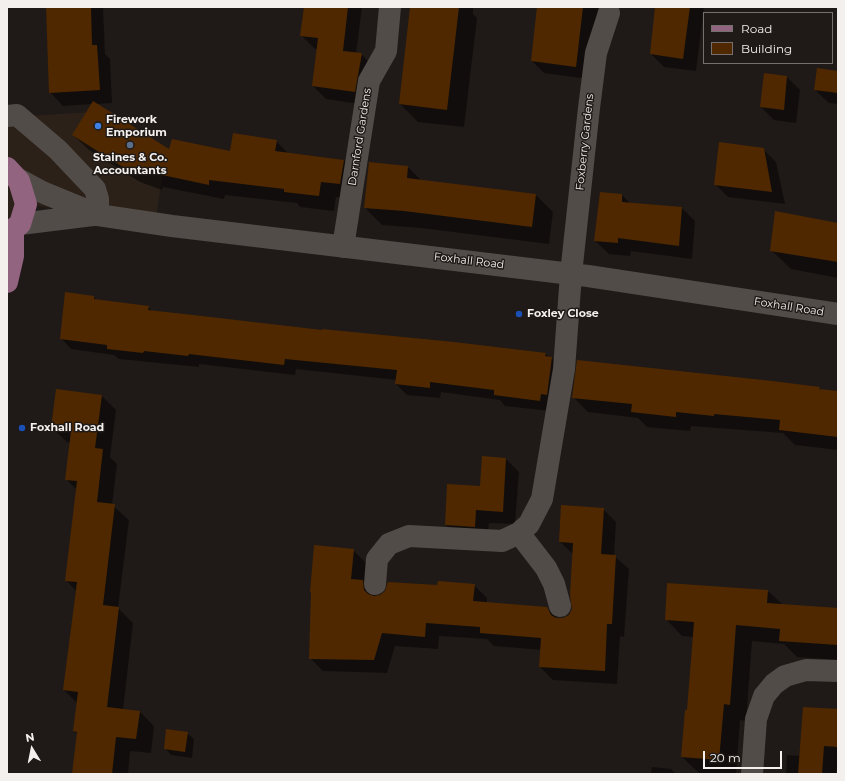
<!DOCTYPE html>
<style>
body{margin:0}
#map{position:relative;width:845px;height:781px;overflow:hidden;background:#1f1a17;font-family:Montserrat,sans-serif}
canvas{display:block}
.frame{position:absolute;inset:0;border:8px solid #f3f0ed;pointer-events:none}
.legend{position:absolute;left:703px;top:12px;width:130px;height:52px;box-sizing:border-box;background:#1f1a17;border:1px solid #74706d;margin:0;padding:5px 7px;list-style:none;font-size:12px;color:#f3f0ed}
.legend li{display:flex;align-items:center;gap:8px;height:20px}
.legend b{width:20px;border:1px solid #74706d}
.north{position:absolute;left:12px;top:729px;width:40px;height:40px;-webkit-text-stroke:3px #1f1a17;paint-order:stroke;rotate:350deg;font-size:11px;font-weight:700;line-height:16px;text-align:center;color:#f3f0ed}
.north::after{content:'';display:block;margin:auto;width:14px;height:18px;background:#f3f0ed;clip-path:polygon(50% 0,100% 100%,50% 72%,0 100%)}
.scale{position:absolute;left:703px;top:751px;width:79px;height:18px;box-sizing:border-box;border:2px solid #f3f0ed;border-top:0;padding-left:5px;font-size:12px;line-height:14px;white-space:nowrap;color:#f3f0ed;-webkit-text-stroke:3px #1f1a17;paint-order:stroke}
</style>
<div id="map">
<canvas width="845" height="781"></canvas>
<div class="frame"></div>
<ul class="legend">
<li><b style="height:5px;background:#936480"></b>Road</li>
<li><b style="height:11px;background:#502800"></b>Building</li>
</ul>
<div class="north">N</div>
<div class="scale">20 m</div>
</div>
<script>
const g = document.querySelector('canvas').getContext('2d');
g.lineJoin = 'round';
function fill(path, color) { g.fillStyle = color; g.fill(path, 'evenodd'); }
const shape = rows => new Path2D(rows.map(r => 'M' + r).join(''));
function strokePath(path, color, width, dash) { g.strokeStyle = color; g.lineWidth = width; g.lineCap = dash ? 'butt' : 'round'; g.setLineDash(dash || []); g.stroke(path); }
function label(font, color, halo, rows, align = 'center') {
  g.font = font + ' Montserrat,sans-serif'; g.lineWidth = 3; g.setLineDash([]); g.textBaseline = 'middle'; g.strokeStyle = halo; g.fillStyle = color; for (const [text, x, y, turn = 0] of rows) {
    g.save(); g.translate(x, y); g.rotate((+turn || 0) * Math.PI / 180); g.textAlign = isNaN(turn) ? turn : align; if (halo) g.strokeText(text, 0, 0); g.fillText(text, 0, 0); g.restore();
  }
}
fill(shape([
 [111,111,165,159,155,224,27,204,7,260,7,117]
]), '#2b2119');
fill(shape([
 [46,7,103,7,105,54,110,59,112,103,96,104,169,150,231,152,276,141,289,154,344,160,359,176,355,199,336,197,334,211,300,207,297,203,225,195,224,199,163,187,162,190,140,182,89,150,73,135,93,104,63,106,50,92],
 [305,7,362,7,356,54,361,54,374,67,367,105,326,99,313,86,318,49,315,49,302,36],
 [411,7,473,7,473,14,477,18,464,127,418,122,400,104],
 [543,7,598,7,588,79,544,73,532,61],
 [656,7,704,7,696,71,664,67,651,54],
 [838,72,838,104,829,103,815,90],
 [765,74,787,77,800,90,796,123,774,120,761,107],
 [763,149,776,162,785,204,728,197,715,184],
 [370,163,408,167,422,181,536,195,553,212,549,244,421,228,382,225,365,208],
 [600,193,622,195,630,203,682,208,695,221,692,259,631,251,630,256,609,254,595,241],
 [838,224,838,278,791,269,771,250],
 [94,297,98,301,148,307,152,311,323,331,545,354,552,358,563,369,550,411,505,406,500,400,441,392,440,398,407,395,396,384,397,380,296,369,295,375,199,364,199,367,119,359,114,355,71,349,61,338],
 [819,388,822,390,838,392,838,450,795,445,783,433,691,426,690,431,647,427,638,418,588,412,573,397],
 [102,396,116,410,110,457,117,464,112,505,129,520,118,608,133,623,123,710,140,712,154,726,151,753,130,751,128,774,73,774,78,735,74,731,78,704,64,690,76,591,66,580,77,490,66,479,71,443,67,442,52,428],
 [506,459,519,472,515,524,489,523,487,540,459,538,446,525],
 [603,509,616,522,614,556,629,569,624,637,620,636,617,684,553,680,540,667,542,650,494,646,487,639,439,636,438,649,395,646,387,673,323,671,310,658,312,593,311,592,353,550,366,563,376,597,438,586,474,585,487,598,487,603,547,608,558,619,563,619,570,615,573,609,574,555,560,542],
 [768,591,783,605,838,609,838,660,797,657,784,644,752,641,746,721,740,720,736,774,699,773,682,757,688,711,694,637,682,636,666,619],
 [838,710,838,758,836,774,786,774,787,755,800,756],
 [187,733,194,739,192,758,171,755,165,748],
 [652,767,671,769,676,774,651,774]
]), '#0007');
fill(shape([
 [46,7,91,7,92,45,97,45,100,90,49,93],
 [304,7,348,7,343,51,362,53,355,92,312,86,318,38,300,36],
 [410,7,459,7,447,110,399,104],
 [537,7,583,7,576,67,531,61],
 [655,7,690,7,683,59,650,54],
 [817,68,838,71,838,93,814,90],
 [764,73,787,76,784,110,760,107],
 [93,101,169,149,172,139,230,151,233,133,277,140,275,151,344,160,340,184,321,182,319,196,284,192,284,189,209,180,209,185,148,172,147,175,123,167,72,135],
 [719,142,764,148,772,192,714,185],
 [369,162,408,166,407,178,536,194,532,227,404,211,364,208],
 [600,192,622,194,622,202,682,207,679,246,618,238,618,243,594,241],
 [775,211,838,223,838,262,770,251],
 [65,292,94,296,94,299,149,306,148,310,193,315,322,330,322,329,454,342,546,353,545,356,552,357,547,395,541,394,540,401,494,395,494,390,430,382,430,388,395,384,397,370,285,359,284,365,189,354,188,356,144,351,143,353,107,349,107,345,60,339],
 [577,360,772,381,820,387,819,389,838,391,838,437,779,430,780,420,714,414,714,416,676,412,676,417,631,412,632,404,572,398],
 [56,389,102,395,95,448,103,449,97,502,115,504,103,605,119,607,107,707,140,711,136,739,116,737,112,774,72,774,77,732,73,731,78,692,63,690,77,582,65,581,77,481,65,480,71,431,51,428],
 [482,456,506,458,503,512,476,510,475,527,445,525,447,484,480,486],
 [561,505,604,508,601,554,616,555,612,624,607,624,605,671,539,667,541,638,480,633,480,627,426,623,425,637,382,633,374,660,309,659,311,592,310,592,314,545,354,549,351,579,363,580,364,590,368,594,374,596,380,595,385,591,388,582,437,585,438,581,475,584,473,601,547,607,551,615,556,618,563,618,569,615,572,609,570,595,573,543,559,542],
 [667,583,768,590,767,603,838,608,838,645,779,641,780,629,736,625,730,705,724,704,719,760,681,757,685,710,687,710,694,622,665,620],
 [803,707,838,709,838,747,824,746,822,774,798,774],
 [166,729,188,732,185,752,164,749]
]), '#502800');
strokePath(shape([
 [7,116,17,115,58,150,95,189,98,199,98,215],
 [18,179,42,192,98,215,172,226,588,276,838,314],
 [20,224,93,215],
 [343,247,369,81,386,51,390,7],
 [519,533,546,568,554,584,560,606],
 [375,584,377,559,389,544,409,536,502,541,519,533,529,524,542,499,564,369,571,274,589,108,596,53,609,13],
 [752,774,756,719,764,696,774,684,785,676,806,670,838,671]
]), '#524c48', 22);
strokePath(shape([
 [7,168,19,181,26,204,20,224,7,234],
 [7,282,13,256,13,231]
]), '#936480', 22);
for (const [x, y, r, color] of [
 [98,126,4,"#3f7fe0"],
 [130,145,4,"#5c6f8a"],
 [519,314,4,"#1a4fb4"],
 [22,428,4,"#1a4fb4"]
]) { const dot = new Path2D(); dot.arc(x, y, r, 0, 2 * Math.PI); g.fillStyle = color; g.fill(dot); strokePath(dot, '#1f1a17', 1.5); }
label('bold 11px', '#f3f0ed', '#1f1a17', [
 ["Firework",106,120],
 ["Emporium",106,133],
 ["Staines & Co.",130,158,"center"],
 ["Accountants",130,171,"center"],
 ["Foxley Close",527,314],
 ["Foxhall Road",30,428]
], 'left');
label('11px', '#f3f0ed', '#1f1a17', [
 ["Darnford Gardens",360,137,-81],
 ["Foxberry Gardens",585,142,-84],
 ["Foxhall Road",469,261,7],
 ["Foxhall Road",789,307,9]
]);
</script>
